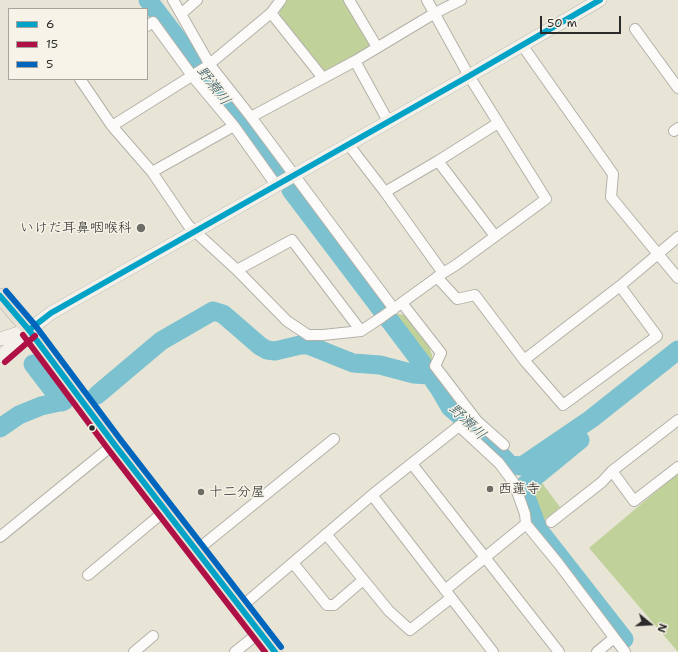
<!DOCTYPE html>
<meta charset="utf-8">
<style>
body{margin:0}
#map{position:relative;width:678px;height:652px;overflow:hidden;background:#e8e5d7;font-family:"Shantell Sans",sans-serif}
canvas{display:block}
.legend{position:absolute;left:8px;top:8px;width:140px;height:72px;box-sizing:border-box;background:#f7f3e8;border:1px solid #a5a39c;margin:0;padding:5px 7px;list-style:none;font-size:12px;color:#2b2b2b}
.legend li{display:flex;align-items:center;gap:8px;height:20px}
.legend b{width:20px;border:1px solid #a5a39c}
.north{position:absolute;left:630px;top:604px;width:40px;height:40px;-webkit-text-stroke:3px #f7f3e8;paint-order:stroke;rotate:108deg;font-size:11px;font-weight:700;line-height:16px;text-align:center;color:#2b2b2b}
.north::after{content:'';display:block;margin:auto;width:14px;height:18px;background:#2b2b2b;clip-path:polygon(50% 0,100% 100%,50% 72%,0 100%)}
.scale{position:absolute;left:540px;top:16px;width:81px;height:18px;box-sizing:border-box;border:2px solid #2b2b2b;border-top:0;padding-left:5px;font-size:12px;line-height:14px;white-space:nowrap;color:#2b2b2b;-webkit-text-stroke:3px #f7f3e8;paint-order:stroke}
</style>
<div id="map">
<canvas width="678" height="652"></canvas>
<ul class="legend">
<li><b style="height:5px;background:#02a3c6"></b>6</li>
<li><b style="height:5px;background:#af1147"></b>15</li>
<li><b style="height:5px;background:#0065bd"></b>5</li>
</ul>
<div class="north">N</div>
<div class="scale">50 m</div>
</div>
<script>
const g = document.querySelector('canvas').getContext('2d');
g.lineJoin = 'round';
function fill(path, color) { g.fillStyle = color; g.fill(path, 'evenodd'); }
const shape = rows => new Path2D(rows.map(r => 'M' + r).join(''));
function strokePath(path, color, width, dash) { g.strokeStyle = color; g.lineWidth = width; g.lineCap = dash ? 'butt' : 'round'; g.setLineDash(dash || []); g.stroke(path); }
function label(font, color, halo, rows, align = 'center') {
  g.font = font + ' "Shantell Sans","Klee One",sans-serif'; g.lineWidth = 3; g.setLineDash([]); g.textBaseline = 'middle'; g.strokeStyle = halo; g.fillStyle = color; for (const [text, x, y, turn = 0] of rows) {
    g.save(); g.translate(x, y); g.rotate((+turn || 0) * Math.PI / 180); g.textAlign = isNaN(turn) ? turn : align; if (halo) g.strokeText(text, 0, 0); g.fillText(text, 0, 0); g.restore();
  }
}
fill(shape([
 [286,0,343,0,371,43,369,48,328,71,322,70,280,16,279,8],
 [396,314,406,315,428,343,432,355,432,362,429,364,393,316],
 [678,473,678,652,589,548],
 [539,479,560,507,542,522,531,490,533,485]
]), '#c0d19a');
strokePath(shape([
 [148,0,278,171],
 [291,190,421,362,439,388,450,407,482,435,510,465,522,466,591,419,678,350],
 [33,364,62,402],
 [97,395,161,341,213,311,223,314,260,346,267,350,275,351,300,345,308,345,353,363,380,365,414,374,429,375],
 [0,428,19,415,41,406,64,401],
 [580,440,525,485,523,489,538,529,624,639,621,641]
]), '#7bc1cf', 19);
const street = shape([
 [173,0,210,65,251,117,394,309],
 [349,0,377,47],
 [271,13,323,78],
 [181,14,197,0],
 [147,26,153,22,193,77,234,126,276,185],
 [635,29,678,88],
 [355,61,388,121],
 [80,79,112,126,152,172,188,225,237,270,287,321,308,335,323,335,361,331,382,317,443,273,456,265,546,199,469,76,427,0],
 [251,117,355,61,435,13,461,0],
 [112,126,206,67,271,13,281,0],
 [674,131,678,128],
 [348,144,385,192,443,273],
 [438,161,495,236],
 [152,172,234,126],
 [385,192,438,161,498,123],
 [678,237,658,254,678,278],
 [237,270,292,240,361,331],
 [437,277,457,299,475,295,524,360,620,286,658,254,611,197,613,174,522,45],
 [402,303,441,353,435,366,477,421,504,445],
 [524,360,563,405,657,336,620,286],
 [412,464,559,652],
 [612,471,634,501,678,467],
 [372,495,493,652],
 [551,522,602,482,612,471,678,420],
 [326,534,389,611,410,630,451,598],
 [0,537,114,444],
 [197,550,334,439],
 [293,563,327,605,334,605,363,580],
 [88,575,166,510],
 [445,590,526,524],
 [241,607,372,495,459,426,499,463,514,483,525,514,526,524,558,563,625,652],
 [134,652,153,636],
 [235,652,260,632],
 [597,652,614,638]
]);
const secondary = shape([
 [0,339,25,331],
 [0,356,8,350,29,330,51,313,469,76,600,0]
]);
const primary = shape([
 [0,296,29,330,114,444,275,652]
]);
strokePath(street, '#b3b1a9', 12);
strokePath(secondary, '#b3b1a9', 14);
strokePath(primary, '#b3b1a9', 16);
strokePath(street, '#fcfbf9', 10);
strokePath(secondary, '#f4f1eb', 13);
strokePath(primary, '#e7e2d5', 15);
strokePath(shape([
 [0,296,29,330,114,444,275,652],
 [29,330,51,313,469,76,600,0]
]), '#02a3c6', 6);
strokePath(shape([
 [23,335,108,449,265,652],
 [5,362,35,336]
]), '#af1147', 6);
strokePath(shape([
 [6,291,35,325,120,439,281,647]
]), '#0065bd', 6);
for (const [x, y, r, color] of [
 [141,228,5,"#6d6c67"],
 [92,428,3.5,"#2b2b2b"],
 [490,489,4,"#6d6c67"],
 [201,492,4,"#6d6c67"]
]) { const dot = new Path2D(); dot.arc(x, y, r, 0, 2 * Math.PI); g.fillStyle = color; g.fill(dot); strokePath(dot, '#f7f3e8', 1.5); }
label('14px', '#2b2b2b', '#f7f3e8', [
 ["いけだ耳鼻咽喉科",132,228,"right"],
 ["西蓮寺",498,489],
 ["十二分屋",209,492]
], 'left');
label('italic 15px', '#375a63', '#f7f3e8', [
 ["野瀬川",213,86,53],
 ["野瀬川",467,422,44]
]);
</script>
